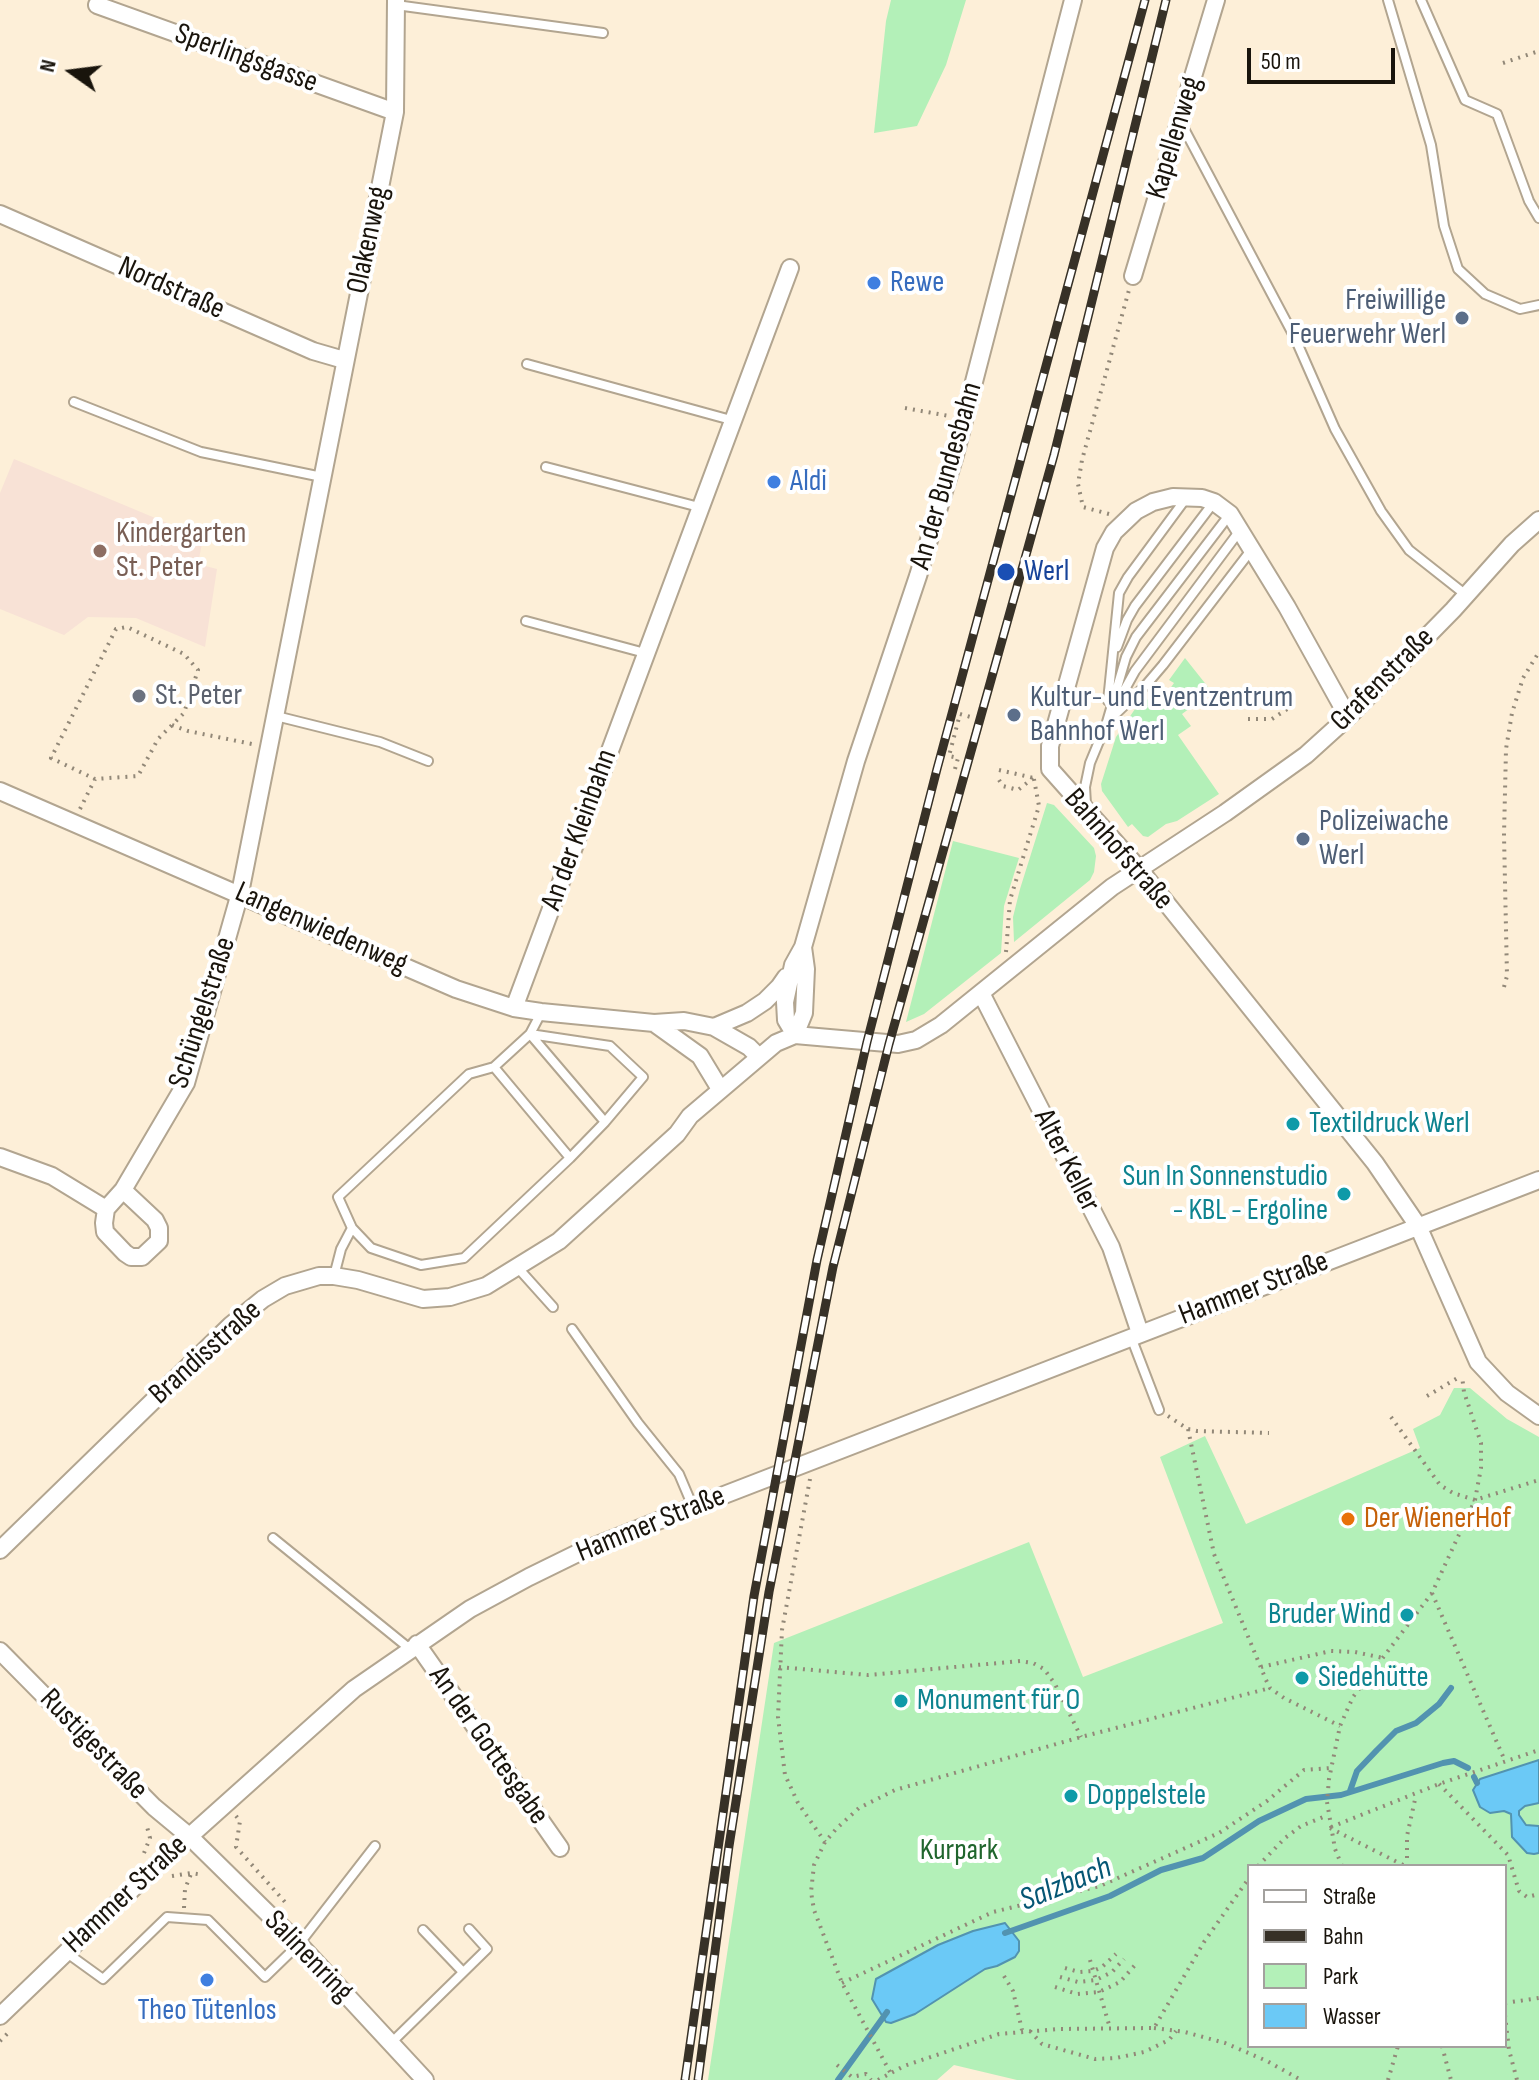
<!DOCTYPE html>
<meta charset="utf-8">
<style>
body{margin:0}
#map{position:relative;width:1539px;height:2080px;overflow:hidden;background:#fdefd8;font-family:"Sofia Sans Condensed",sans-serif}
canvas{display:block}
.legend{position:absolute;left:1247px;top:1864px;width:260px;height:184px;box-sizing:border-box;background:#fff;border:2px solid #a3a19e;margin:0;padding:10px 14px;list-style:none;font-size:24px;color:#19140c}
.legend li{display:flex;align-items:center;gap:16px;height:40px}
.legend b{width:40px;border:2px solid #a3a19e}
.north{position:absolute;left:32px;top:32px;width:80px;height:80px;-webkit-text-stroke:6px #fff;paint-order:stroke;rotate:284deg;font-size:22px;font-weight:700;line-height:32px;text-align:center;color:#19140c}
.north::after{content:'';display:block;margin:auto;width:28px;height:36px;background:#19140c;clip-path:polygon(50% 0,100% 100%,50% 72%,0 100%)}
.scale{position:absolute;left:1247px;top:48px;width:148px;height:36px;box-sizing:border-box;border:4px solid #19140c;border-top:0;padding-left:10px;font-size:24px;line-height:28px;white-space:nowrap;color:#19140c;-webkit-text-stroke:6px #fff;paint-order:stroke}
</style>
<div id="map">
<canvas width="1539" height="2080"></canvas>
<ul class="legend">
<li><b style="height:10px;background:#fff"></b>Straße</li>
<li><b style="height:10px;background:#373127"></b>Bahn</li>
<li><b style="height:22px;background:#b3f0b8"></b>Park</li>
<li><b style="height:22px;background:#6bc9f6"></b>Wasser</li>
</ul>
<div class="north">N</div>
<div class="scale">50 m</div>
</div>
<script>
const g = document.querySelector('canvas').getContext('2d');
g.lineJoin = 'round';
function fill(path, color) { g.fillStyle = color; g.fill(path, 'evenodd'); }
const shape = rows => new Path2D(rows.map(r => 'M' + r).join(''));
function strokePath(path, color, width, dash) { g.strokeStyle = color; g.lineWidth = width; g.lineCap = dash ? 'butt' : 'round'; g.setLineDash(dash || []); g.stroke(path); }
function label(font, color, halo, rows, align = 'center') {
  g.font = font + ' "Sofia Sans Condensed",sans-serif'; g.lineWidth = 8; g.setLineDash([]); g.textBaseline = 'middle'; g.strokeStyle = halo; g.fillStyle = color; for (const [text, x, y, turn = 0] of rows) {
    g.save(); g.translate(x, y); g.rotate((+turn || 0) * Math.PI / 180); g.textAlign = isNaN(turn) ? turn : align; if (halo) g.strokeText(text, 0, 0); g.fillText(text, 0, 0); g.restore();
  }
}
fill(shape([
 [14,459,203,538,198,564,217,569,205,647,136,618,88,617,64,635,0,609,0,493]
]), '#f8e2d6');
fill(shape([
 [891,0,966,0,946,65,917,126,874,133,886,21],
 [1185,658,1212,692,1182,714,1191,726,1178,735,1219,794,1177,821,1166,824,1148,837,1143,836,1132,824,1128,827,1102,791,1101,784,1116,737,1135,709,1161,689,1167,693,1174,683,1169,680],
 [1047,803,1054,805,1094,848,1096,856,1094,872,1090,880,1014,942,1013,917,1020,889],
 [953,841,1019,858,1004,906,1001,953,924,1014,906,1022],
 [1454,1388,1470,1388,1507,1419,1539,1437,1539,2080,1017,2080,954,2065,937,2080,708,2080,774,1643,1029,1542,1083,1677,1223,1623,1160,1457,1205,1436,1246,1524,1420,1448,1413,1429,1440,1415],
 [1249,1866,1505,1866,1505,2046,1249,2046]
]), '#b3f0b8');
const water = shape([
 [1539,1760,1539,1803,1525,1806,1519,1811,1519,1815,1526,1825,1539,1826,1539,1853,1534,1854,1527,1853,1512,1837,1511,1814,1504,1811,1490,1813,1480,1807,1473,1790,1480,1779,1539,1760],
 [1005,1923,1019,1941,1019,1951,1015,1957,997,1966,985,1969,915,2014,891,2023,886,2022,872,1999,876,1979,938,1945,973,1931,1005,1923]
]);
fill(water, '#6bc9f6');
strokePath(water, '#5293b0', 2);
strokePath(shape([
 [1474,1777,1477,1783],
 [1350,1791,1357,1771,1377,1750,1396,1731,1416,1723,1439,1704,1451,1688],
 [1005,1933,1110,1896,1161,1870,1203,1858,1259,1821,1306,1799,1341,1795,1443,1763,1454,1761,1468,1768],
 [838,2080,887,2012]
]), '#5293b0', 6);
const service = shape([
 [1388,0,1431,145,1444,226,1458,269,1485,294,1520,309,1539,305],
 [1421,0,1465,100,1497,114,1529,201,1539,218],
 [396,5,603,33],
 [1180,121,1295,338,1335,429,1381,511,1409,550,1466,595],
 [527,364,731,420],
 [74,402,201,452,322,477],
 [546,467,699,507],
 [526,621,645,653],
 [1117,647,1127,620,1135,606,1214,502],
 [1108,701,1119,593,1128,577,1187,497],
 [1115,707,1135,671,1241,529],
 [276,716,380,742,428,761],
 [1107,722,1146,685,1163,665,1252,549],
 [1086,804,1085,787,1090,763,1107,722,1126,657,1136,637,1230,514],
 [530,1034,610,1046,643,1077,605,1122],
 [530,1034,605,1122,570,1158],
 [352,1228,371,1248,421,1265,464,1258,570,1158,494,1067],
 [518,1268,553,1307],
 [334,1276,341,1249,352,1228,338,1197,469,1074,494,1067,530,1034,541,1013],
 [572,1329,638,1423,679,1474,693,1507],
 [1131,1337,1159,1410],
 [273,1538,410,1649],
 [423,1930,463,1972],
 [67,1953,103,1979,167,1917,208,1920,265,1977,299,1944,375,1846],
 [390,2044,487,1949,469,1929]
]);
const minor = shape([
 [97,5,395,112],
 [0,214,313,351,344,360],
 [1133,276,1216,0],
 [1348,717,1287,607,1230,514,1214,502,1202,498,1173,497,1153,502,1136,511,1114,532,1105,548,1050,746,1050,769,1139,869,1375,1163,1418,1226,1478,1362,1507,1393,1539,1416],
 [0,791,456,989,514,1008,541,1012,654,1023,684,1021,714,1027,749,1047,758,1056],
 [981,993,1111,1247,1140,1333],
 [514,1008,790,268],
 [654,1023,700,1056,720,1089],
 [714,1027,747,1013,765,1001,779,987,786,977],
 [795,1035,786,1020,785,1002,793,965,803,947,856,761,918,576,955,455,1073,0],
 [795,1035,804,1013,806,969,803,947],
 [0,1157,52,1176,106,1209],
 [123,1190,155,1220,159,1228,159,1241,142,1257,131,1257,125,1253,105,1232,104,1223,106,1209,123,1190,186,1083,240,893,395,112,396,0],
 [0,1550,231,1325,263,1299,285,1286,319,1276,334,1276,358,1280,423,1299,450,1297,486,1286,559,1241,677,1134,690,1116,776,1043,795,1035,898,1044,916,1040,941,1025,1112,887,1225,813,1306,755,1348,717,1453,610,1512,544,1539,520],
 [417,1644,560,1848],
 [0,1651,154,1807,189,1836,299,1944,425,2080],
 [0,2016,153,1869,354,1689,470,1609,529,1577,582,1551,693,1507,1539,1180]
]);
strokePath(service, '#b2a590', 12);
strokePath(minor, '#b2a590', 20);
strokePath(shape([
 [1503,63,1539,51],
 [905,408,949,416],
 [1109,514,1083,507,1078,484,1082,460,1129,290],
 [960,714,974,718],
 [1248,719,1272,719,1292,706],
 [172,725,188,731,252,744],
 [955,769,958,758,949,756,960,714],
 [999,770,1034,778],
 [999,780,1003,786,1018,790,1033,778],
 [80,809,95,779,138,776,158,739,184,713,198,670,184,654,127,627,116,629,51,758,95,779],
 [1006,952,1010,900,1039,806,1033,774],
 [1504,987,1507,976,1504,835,1506,749,1512,713,1523,678,1539,652],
 [1427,1396,1461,1376],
 [1168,1416,1188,1429,1197,1431,1269,1433],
 [1391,1417,1440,1485,1453,1493,1475,1500,1539,1480],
 [1188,1429,1214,1554,1266,1680,1270,1688,1284,1698,1340,1726],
 [810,1479,782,1630,778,1717,785,1775,798,1803,825,1842],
 [1432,1593,1505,1761],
 [779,1667,868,1675,1020,1661,1033,1663,1044,1669,1055,1684,1081,1737],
 [1261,1667,1331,1651,1355,1652,1383,1658],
 [1439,1784,1508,1855,1519,1891,1527,1897,1539,1894],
 [236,1816,240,1821,236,1847,285,1902],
 [1331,1827,1439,1784,1539,1750],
 [1330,1828,1405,1866],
 [144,1853,150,1838,146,1823],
 [1258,1866,1285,1838,1301,1826,1328,1815],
 [1342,1866,1335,1849,1327,1802,1329,1779,1340,1726,1353,1697,1432,1593,1475,1500,1481,1468,1481,1443,1464,1392,1462,1376],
 [1407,1866,1407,1836,1416,1795],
 [172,1876,191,1873,203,1875],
 [184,1908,185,1889,191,1874],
 [1090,1960,1110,2028],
 [1065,1968,1079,1972,1093,1971,1102,1967,1116,1954],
 [1004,1976,1013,1991,1022,2030],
 [1060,1977,1078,1982,1096,1980,1112,1972,1124,1959],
 [842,1983,993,1912,1100,1886,1219,1833,1267,1801,1304,1770,1331,1768],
 [1055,1987,1077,1994,1099,1992,1120,1982,1135,1965],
 [1505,2003,1539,1998],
 [1505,2015,1509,2050,1517,2080],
 [1154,2028,1185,2032,1225,2043,1267,2061,1301,2080],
 [1030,2031,1042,2044,1095,2059,1116,2058,1144,2052,1169,2040,1176,2031],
 [0,2041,10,2031],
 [1442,2046,1451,2080],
 [837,2065,852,2077,866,2074,871,2080],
 [890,2072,842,1983,814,1910,811,1892,814,1865,825,1842,837,1828,859,1808,895,1790,1081,1737,1270,1688],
 [878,2080,904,2066,999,2034,1059,2029,1154,2028,1204,1942,1249,1878],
 [1388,2080,1398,2046]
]), '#928878', 4, [2, 6]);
strokePath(service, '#fff', 8);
strokePath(minor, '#fff', 16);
const rail = shape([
 [685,2080,754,1596,817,1260,867,1042,937,769,1145,0],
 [698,2080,729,1846,769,1592,833,1267,889,1044,1054,455,1166,0]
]);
strokePath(rail, '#373127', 9);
strokePath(rail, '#fff', 6, [18]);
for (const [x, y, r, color] of [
 [874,283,8,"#3f7fe0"],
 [1462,318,8,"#5c6f8a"],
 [774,482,8,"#3f7fe0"],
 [100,551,8,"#8d6e63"],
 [1006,572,10,"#1a4fb4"],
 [139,696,8,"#6b7280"],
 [1014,715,8,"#5c6f8a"],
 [1303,839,8,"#5c6f8a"],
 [1293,1124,8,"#0f9aa8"],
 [1344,1194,8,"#0f9aa8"],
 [1348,1519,8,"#e8710a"],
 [1407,1615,8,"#0f9aa8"],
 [1302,1678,8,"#0f9aa8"],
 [901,1701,8,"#0f9aa8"],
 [1071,1796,8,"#0f9aa8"],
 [207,1980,8,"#3f7fe0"]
]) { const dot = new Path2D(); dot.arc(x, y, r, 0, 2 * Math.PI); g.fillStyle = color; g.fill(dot); strokePath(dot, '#fff', 3); }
label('30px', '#19140c', '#fff', [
 ["Sperlingsgasse",246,59,20],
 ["Kapellenweg",1175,138,-73],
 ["Olakenweg",369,240,-78],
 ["Nordstraße",171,289,24],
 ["An der Bundesbahn",947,476,-74],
 ["Grafenstraße",1383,680,-45],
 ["An der Kleinbahn",580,830,-70],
 ["Bahnhofstraße",1118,850,49],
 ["Langenwiedenweg",321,929,24],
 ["Schüngelstraße",203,1013,-72],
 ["Alter Keller",1066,1161,63],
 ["Hammer Straße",1254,1289,-21],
 ["Brandisstraße",206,1353,-42],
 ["Hammer Straße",651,1525,-22],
 ["Rustigestraße",93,1745,46],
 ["An der Gottesgabe",488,1746,55],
 ["Hammer Straße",126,1895,-43],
 ["Salinenring",308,1957,46]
]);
label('30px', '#366cbe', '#fff', [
 ["Rewe",890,283],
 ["Aldi",790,482],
 ["Theo Tütenlos",207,2011,"center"]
], 'left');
label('30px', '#4e5e75', '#fff', [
 ["Freiwillige",1446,301,"right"],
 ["Feuerwehr Werl",1446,335,"right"],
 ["Kultur- und Eventzentrum",1030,698],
 ["Bahnhof Werl",1030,732],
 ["Polizeiwache",1319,822],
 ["Werl",1319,856]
], 'left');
label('30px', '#785e54', '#fff', [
 ["Kindergarten",116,534],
 ["St. Peter",116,568]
], 'left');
label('30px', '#164399', '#fff', [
 ["Werl",1024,572]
], 'left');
label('30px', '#5b616d', '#fff', [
 ["St. Peter",155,696]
], 'left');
label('30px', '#0d838f', '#fff', [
 ["Textildruck Werl",1309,1124],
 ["Sun In Sonnenstudio",1328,1177,"right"],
 ["- KBL - Ergoline",1328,1211,"right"],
 ["Bruder Wind",1391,1615,"right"],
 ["Siedehütte",1318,1678],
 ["Monument für O",917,1701],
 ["Doppelstele",1087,1796]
], 'left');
label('30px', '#c56008', '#fff', [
 ["Der WienerHof",1364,1519]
], 'left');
label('30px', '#20652d', '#fff', [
 ["Kurpark",959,1851]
]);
label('italic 32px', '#055674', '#fff', [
 ["Salzbach",1066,1885,-22]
]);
</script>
